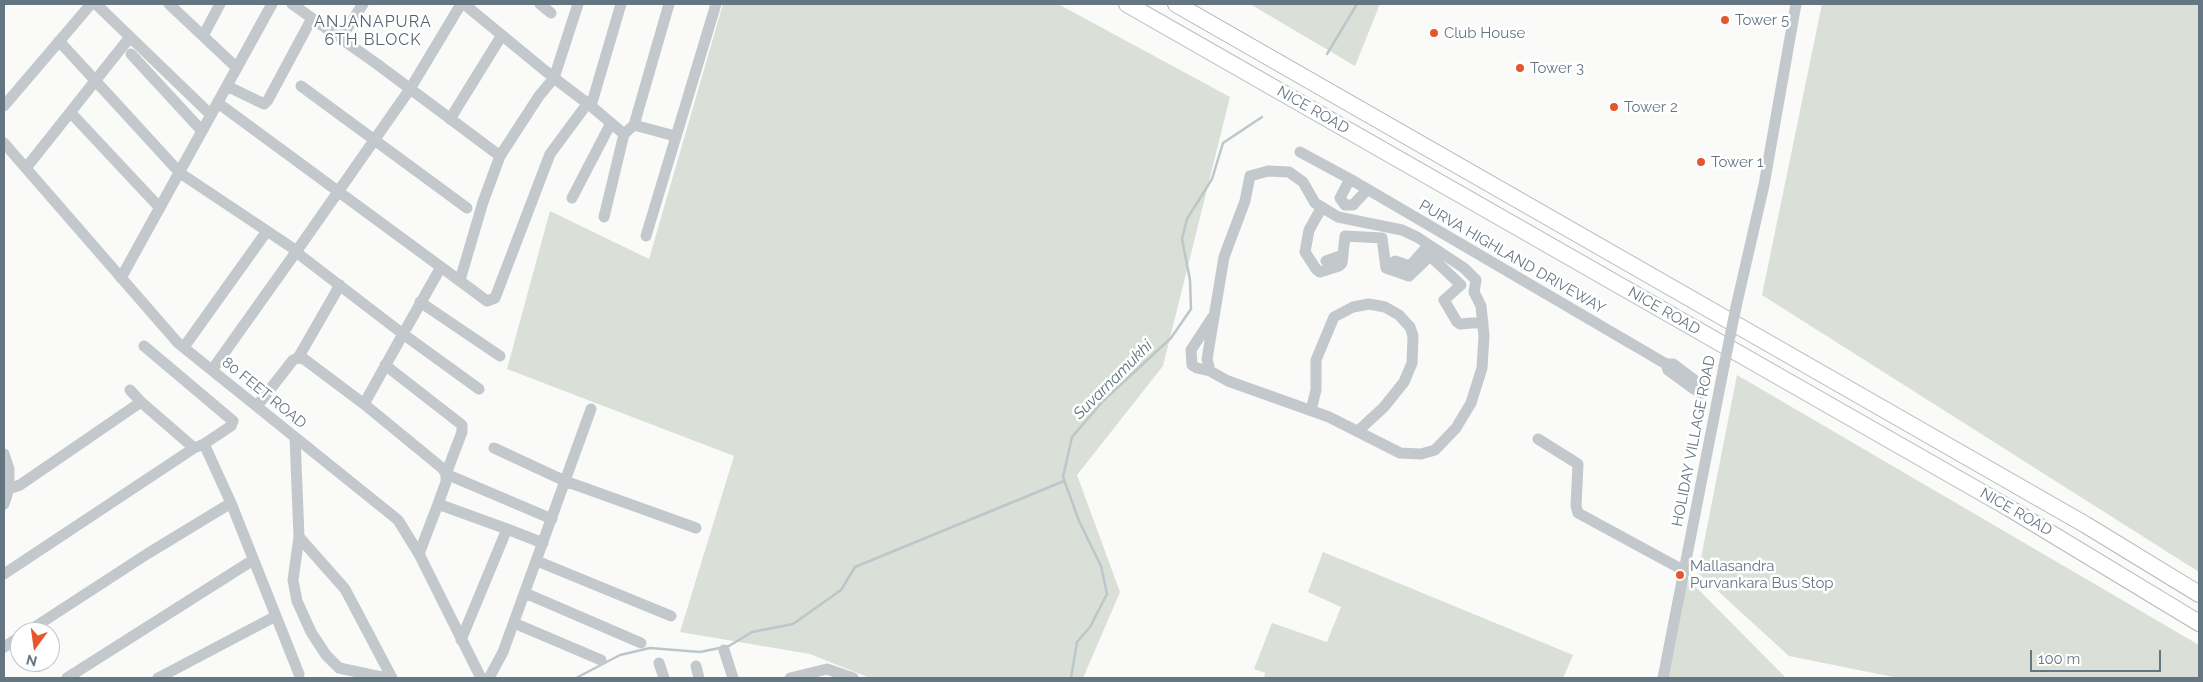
<!DOCTYPE html>
<style>
body{margin:0}
#map{position:relative;width:2203px;height:682px;overflow:hidden;background:#fafaf8;font-family:Raleway,sans-serif}
canvas{display:block}
.frame{position:absolute;inset:0;border:5px solid #657683;pointer-events:none}
.north{position:absolute;left:10px;top:622px;width:50px;height:50px;box-sizing:border-box;background:#fff;border:1px solid #c1c8cd;border-radius:50%;rotate:194deg;font-size:14px;font-weight:700;line-height:20px;text-align:center;color:#657683}
.north::after{content:'';display:block;margin:auto;width:18px;height:22px;background:#e4572e;clip-path:polygon(50% 0,100% 100%,50% 72%,0 100%)}
.scale{position:absolute;left:2030px;top:650px;width:131px;height:22px;box-sizing:border-box;border:2px solid #657683;border-top:0;padding-left:6px;font-size:15px;line-height:18px;white-space:nowrap;color:#657683;-webkit-text-stroke:4px #fff;paint-order:stroke}
</style>
<div id="map">
<canvas width="2203" height="682"></canvas>
<div class="frame"></div>
<div class="north">N</div>
<div class="scale">100 m</div>
</div>
<script>
const g = document.querySelector('canvas').getContext('2d');
g.lineJoin = 'round';
function fill(path, color) { g.fillStyle = color; g.fill(path, 'evenodd'); }
const shape = rows => new Path2D(rows.map(r => 'M' + r).join(''));
function strokePath(path, color, width, dash) { g.strokeStyle = color; g.lineWidth = width; g.lineCap = dash ? 'butt' : 'round'; g.setLineDash(dash || []); g.stroke(path); }
function label(font, color, halo, rows, align = 'center') {
  g.font = font + ' Raleway,sans-serif'; g.lineWidth = 5; g.setLineDash([]); g.textBaseline = 'middle'; g.strokeStyle = halo; g.fillStyle = color; for (const [text, x, y, turn = 0] of rows) {
    g.save(); g.translate(x, y); g.rotate((+turn || 0) * Math.PI / 180); g.textAlign = isNaN(turn) ? turn : align; if (halo) g.strokeText(text, 0, 0); g.fillText(text, 0, 0); g.restore();
  }
}
fill(shape([
 [723,4,1058,4,1230,97,1163,366,1077,475,1120,592,1083,678,870,678,810,654,680,632,734,456,507,369,550,211,649,259],
 [1250,4,1380,4,1355,66],
 [1822,4,2199,4,2199,572,1762,295],
 [1737,375,2199,645,2199,678,1898,678,1789,656,1698,573],
 [1323,552,1573,655,1563,678,1264,678,1265,673,1254,669,1272,623,1327,642,1341,607,1308,592],
 [1687,578,1786,678,1667,678]
]), '#dadfd7');
strokePath(shape([
 [1327,54,1357,4],
 [576,678,620,655,650,648,700,652,729,646,752,632,793,624,841,590,855,567,1064,481],
 [1071,678,1077,642,1090,627,1107,594,1101,566,1079,521,1063,477,1072,437,1103,401,1171,338,1191,309,1190,280,1182,239,1187,219,1212,179,1223,143,1262,117]
]), '#bbc7cb', 2.5);
const highway = shape([
 [1127,4,2009,508,2199,623],
 [1176,4,2086,525,2199,594]
]);
strokePath(highway, '#b4b9bd', 18);
strokePath(shape([
 [96,4,211,115],
 [169,4,237,68],
 [292,4,377,64,500,156],
 [540,4,551,13],
 [578,4,554,78,591,106],
 [621,4,591,106,624,134],
 [203,36,220,4],
 [341,38,363,4],
 [59,41,180,173,297,251],
 [131,54,202,131],
 [227,86,264,104,268,100,312,18],
 [301,86,467,208],
 [4,106,91,4],
 [71,113,160,208],
 [450,119,502,35],
 [634,125,669,4],
 [4,143,178,343,398,520,419,554,481,678],
 [1300,152,1350,179,1666,364],
 [26,168,130,37],
 [1268,171,1289,172,1303,182,1315,203,1338,217,1402,230,1417,237,1464,268,1476,280,1474,292,1481,306,1484,336,1482,368,1471,403,1456,428,1435,450,1421,454,1400,453,1329,417,1228,381,1210,371,1207,359,1224,257,1245,201,1250,176,1268,171],
 [572,198,611,123],
 [1345,205,1340,198,1350,179],
 [1345,205,1353,205,1367,190],
 [1322,207,1309,230,1305,252,1316,269,1320,272,1339,266,1342,263,1345,236,1382,238,1386,268,1409,276,1430,256,1461,285,1444,300,1457,322,1460,324,1483,322],
 [604,217,624,134,634,125,675,136],
 [646,236,716,4],
 [296,252,410,89,461,4],
 [1326,261,1343,255],
 [1395,261,1410,266,1424,250,1430,256],
 [441,267,487,301,495,298,550,154,587,104],
 [121,278,272,4],
 [460,280,483,202,500,156,539,96,554,78,464,4],
 [420,302,500,356],
 [1736,307,1764,185,1796,4],
 [144,346,233,421,231,426,204,444],
 [184,347,267,231],
 [298,358,340,285],
 [1666,364,1673,364,1701,385,1702,393,1694,389,1668,370,1666,364],
 [385,365,462,425,462,432,446,474,552,519],
 [212,370,296,252,403,334,441,267,218,103],
 [1210,371,1197,368,1192,365,1191,350,1212,318],
 [130,390,141,402],
 [257,406,293,360,298,358,304,359,364,404],
 [1311,410,1316,390,1316,360,1334,317,1353,307,1369,304,1385,307,1399,315,1410,327,1413,336,1412,363,1404,382,1384,407,1358,431],
 [295,437,299,537,293,580,297,601,311,632,326,655,339,668,386,678],
 [1538,439,1578,464,1576,506,1578,513,1683,570],
 [494,448,565,481,696,528],
 [4,454,9,469,9,489,20,485,141,402,194,448,204,444,231,503,299,674],
 [4,504,9,489],
 [438,504,507,529],
 [299,537,345,589,392,678],
 [419,554,438,504,446,482,446,474,442,468,364,404,403,334,479,389],
 [537,561,671,616],
 [4,574,194,448],
 [525,593,641,643],
 [514,623,601,660],
 [27,632,147,554,231,503],
 [461,640,507,529,543,543],
 [4,647,20,637],
 [724,650,733,678],
 [659,663,664,678],
 [696,666,699,678],
 [67,678,253,560],
 [158,678,276,616],
 [489,678,503,652,591,409],
 [790,678,827,669,853,678],
 [1663,678,1724,366]
]), '#c3c8cc', 11);
strokePath(highway, '#fff', 16);
strokePath(shape([
 [1724,366,1736,307]
]), '#c3c8cc', 11);
for (const [x, y, r, color] of [
 [1725,20,5,"#e4572e"],
 [1434,33,5,"#e4572e"],
 [1520,68,5,"#e4572e"],
 [1614,107,5,"#e4572e"],
 [1701,162,5,"#e4572e"],
 [1680,575,5,"#e4572e"]
]) { const dot = new Path2D(); dot.arc(x, y, r, 0, 2 * Math.PI); g.fillStyle = color; g.fill(dot); strokePath(dot, '#fff', 2); }
label('15px', '#657683', '#fff', [
 ["Tower 5",1735,20],
 ["Club House",1444,33],
 ["Tower 3",1530,68],
 ["Tower 2",1624,107],
 ["Tower 1",1711,162],
 ["Mallasandra",1690,566],
 ["Purvankara Bus Stop",1690,583]
], 'left');
label('15px', '#657683', '#fff', [
 ["NICE ROAD",1313,110,30],
 ["PURVA HIGHLAND DRIVEWAY",1512,257,30],
 ["NICE ROAD",1664,311,30],
 ["80 FEET ROAD",264,393,39],
 ["HOLIDAY VILLAGE ROAD",1694,441,-79],
 ["NICE ROAD",2016,512,30]
]);
g.letterSpacing = '1px';
label('16px', '#57646e', '#fff', [
 ["ANJANAPURA",373,22],
 ["6TH BLOCK",373,40]
]);
g.letterSpacing = '0px';
label('italic 16px', '#60757c', '#fff', [
 ["Suvarnamukhi",1113,380,-45]
]);
</script>
